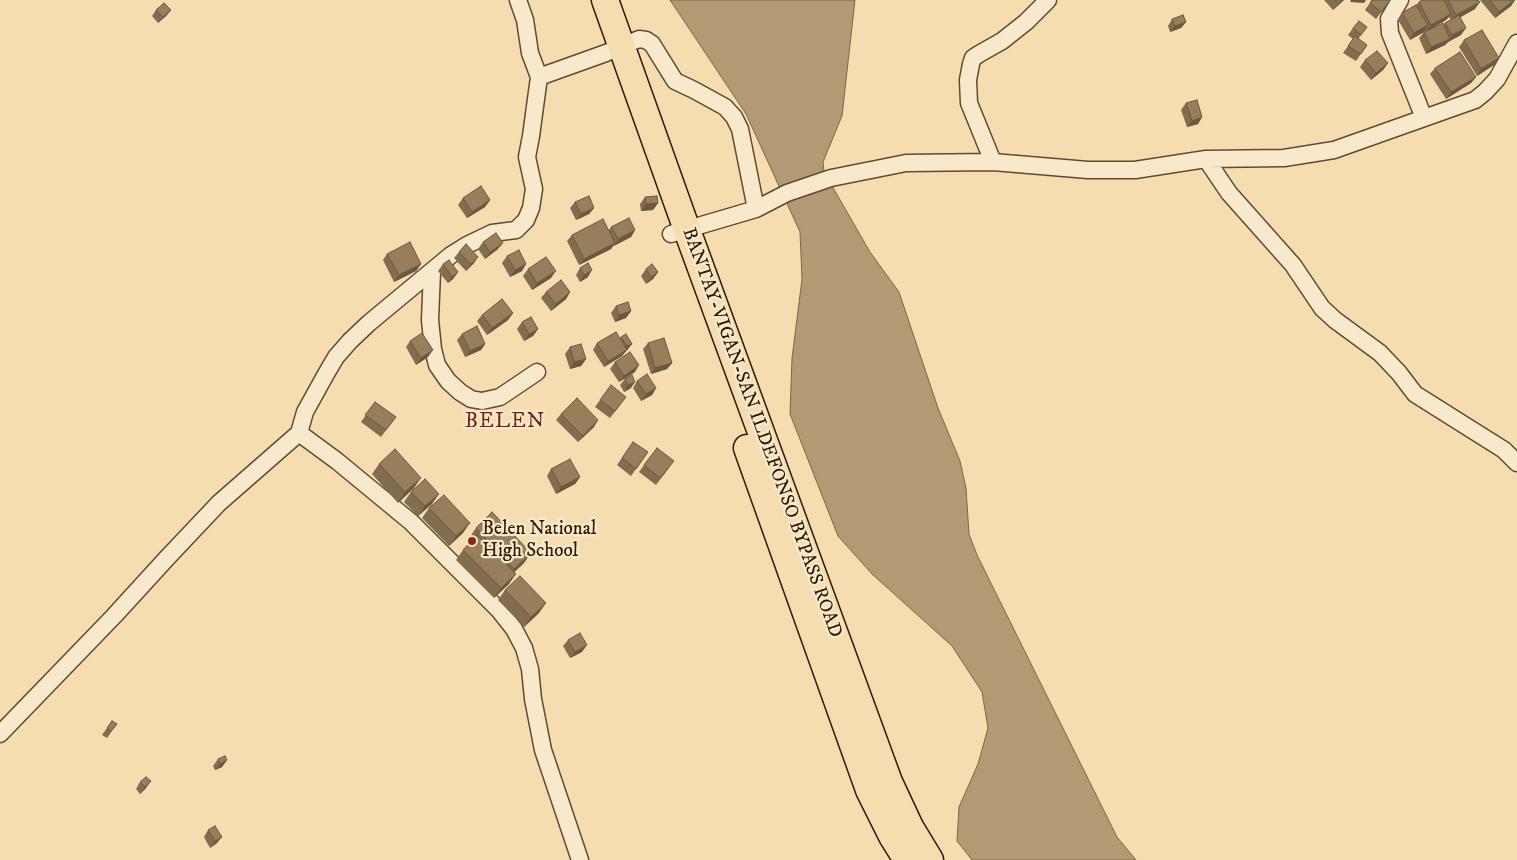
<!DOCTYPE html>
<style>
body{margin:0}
canvas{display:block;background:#f5ddb0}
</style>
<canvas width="1517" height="860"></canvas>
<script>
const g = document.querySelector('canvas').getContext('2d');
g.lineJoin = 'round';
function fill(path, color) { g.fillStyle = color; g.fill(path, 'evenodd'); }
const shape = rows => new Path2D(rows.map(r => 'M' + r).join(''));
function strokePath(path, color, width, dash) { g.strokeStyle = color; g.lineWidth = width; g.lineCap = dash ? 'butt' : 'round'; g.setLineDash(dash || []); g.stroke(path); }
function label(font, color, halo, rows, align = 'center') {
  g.font = font + ' "IM FELL DW Pica",serif'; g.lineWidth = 4.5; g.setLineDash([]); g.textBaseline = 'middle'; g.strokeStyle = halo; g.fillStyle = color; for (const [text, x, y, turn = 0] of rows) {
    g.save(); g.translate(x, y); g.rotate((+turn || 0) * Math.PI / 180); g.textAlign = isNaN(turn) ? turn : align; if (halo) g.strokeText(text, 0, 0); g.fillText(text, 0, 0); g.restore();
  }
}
const water = shape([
 [670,0,855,0,842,116,823,162,824,172,870,252,899,292,938,408,960,461,966,488,969,534,977,555,1117,837,1136,860,972,860,957,841,959,807,978,764,988,728,982,692,952,646,872,574,838,536,790,414,792,358,802,279,800,232,746,114,670,0]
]);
fill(water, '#b29a74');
strokePath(water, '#7e6646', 1);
const street = shape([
 [518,0,525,20,530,53,539,77],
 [1400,0,1389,19,1390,33,1424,118],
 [1206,159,1229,193,1293,265,1322,308,1335,320,1380,353,1399,373,1415,394,1504,450,1517,463],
 [993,162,969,103,968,80,971,64,973,58,979,54,1002,41,1026,22,1048,0],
 [671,234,756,209,787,193,831,178,906,163,993,162,1088,170,1135,170,1206,159,1284,158,1334,150,1475,100,1485,92,1497,79,1517,43],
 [432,271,430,320,433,349,437,365,448,381,460,392,471,399,482,401,500,397,537,372],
 [299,433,337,461,411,522,499,610,514,629,524,648,530,669,533,699,543,750,580,860],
 [0,734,114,616,167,558,219,503,299,433,305,412,326,374,336,357,350,341,369,323,451,255,467,245,492,233,516,230,526,220,531,208,534,189,527,157,531,136,539,77,606,53,639,39,646,40,652,44,675,81,694,90,725,107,734,117,740,129,756,209]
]);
const primary = shape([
 [605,0,687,230,889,782,910,827,930,860],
 [747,448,869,790,892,836,907,860]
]);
strokePath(street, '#624a2c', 19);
strokePath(primary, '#311900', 29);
strokePath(street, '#f8e9cc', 16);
strokePath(primary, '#f5ddb0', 26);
fill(shape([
 [1324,0,1344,0,1333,10],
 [1372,0,1391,0,1376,19,1365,10],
 [1422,0,1478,0,1475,9,1460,17,1461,35,1448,42,1445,45,1426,54,1419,38,1424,32,1426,31,1425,30,1424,32,1410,40,1398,20,1402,13,1416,5,1419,2],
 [1449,17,1451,20,1445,23,1444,25,1434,27,1446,20],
 [1480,0,1515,0,1511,6,1495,18],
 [156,10,171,10,166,16,158,23,152,16],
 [1172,19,1186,22,1181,28,1170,32,1168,26],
 [1353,28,1362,34,1358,39,1367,45,1356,61,1343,53,1353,39,1348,35],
 [1464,40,1499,58,1494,65,1477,76,1459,47],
 [1365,60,1388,63,1383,70,1371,80,1360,67],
 [1435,68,1476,77,1471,83,1446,99,1430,74],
 [1186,103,1202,117,1198,124,1187,127,1181,110],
 [645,197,658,203,653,210,641,211,640,204],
 [463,198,490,200,485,207,467,218,458,205],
 [575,202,594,208,589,214,576,220,570,208],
 [611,227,635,230,631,237,613,246,611,249,579,265,567,241,572,235,609,230],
 [483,242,498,249,485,259,478,249],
 [459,252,474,263,466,271,454,258],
 [387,254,421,264,416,271,394,282,383,260],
 [507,256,526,264,522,271,510,277,502,263],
 [443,264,458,272,453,279,448,283,438,271],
 [580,268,588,277,580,282,576,275],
 [528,269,551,278,532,290,523,276],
 [646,269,658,272,653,279,646,284,641,276],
 [546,292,570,292,566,299,551,311,541,298],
 [616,306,631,311,626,318,615,322,611,313],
 [513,313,508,320,487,335,477,321,482,315],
 [522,322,538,329,533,336,524,341,517,329],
 [462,334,485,344,481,350,465,357,457,340],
 [621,337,632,344,622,356,604,367,593,350,597,343,620,338],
 [410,341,428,357,416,365,406,347],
 [648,343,672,363,667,369,651,374,643,349],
 [570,347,586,359,581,366,570,369,565,354],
 [615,362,635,372,619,382,610,369],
 [625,379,631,388,624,392,620,385],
 [637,381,656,388,652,395,641,401,633,388],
 [600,400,621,404,610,418,595,407],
 [375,402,396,417,381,437,361,422],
 [561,414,594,427,578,442,556,420],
 [633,442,648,452,631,476,617,465],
 [379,464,414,488,398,503,372,474],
 [644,465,669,468,656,485,639,472],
 [551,469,580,477,575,484,556,494,547,476],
 [411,492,432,504,418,516,404,502],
 [429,508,463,533,449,546,422,518],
 [476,528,524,563,514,572,509,584,494,598,456,560,463,550,472,541,469,538],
 [505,590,539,613,524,627,498,600],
 [568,640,582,652,570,658,563,646],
 [112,721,117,724,107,738,102,735],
 [218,759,227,760,222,767,215,770,213,766],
 [140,782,146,788,140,794,136,789],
 [208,830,217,843,210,848,204,837]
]), '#826d4f');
fill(shape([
 [1342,0,1344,0,1333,10,1338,4],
 [1351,0,1366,0,1364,3,1350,2],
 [1514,0,1515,0,1511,6,1495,18,1499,12],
 [1480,2,1475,9,1452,22,1456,15],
 [171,10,166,16,158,23,163,17],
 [1451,14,1446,20,1426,31,1431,25],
 [1186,22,1181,28,1170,32,1175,26],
 [1428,25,1424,32,1410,40,1414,33],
 [1466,28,1461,35,1448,42,1445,45,1426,54,1431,47,1450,39,1452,35],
 [1499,58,1494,65,1477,76,1481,69],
 [1388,63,1383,70,1371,80,1376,73],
 [1476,77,1471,83,1446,99,1451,92],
 [1202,117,1198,124,1187,127,1192,121],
 [490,200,485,207,467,218,472,212],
 [658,203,653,210,641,211,646,204],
 [594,208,589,214,576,220,581,214],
 [635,230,631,237,614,246,618,239],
 [503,243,498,249,485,259,490,252],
 [615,243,611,249,579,265,584,259],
 [478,257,474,263,466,271,471,264],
 [421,264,416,271,394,282,399,275],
 [526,264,522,271,510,277,515,270],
 [592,270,588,277,580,282,584,275],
 [556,271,551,278,532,290,537,283],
 [458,272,453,279,448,283,452,277],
 [658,272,653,279,646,284,651,277],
 [570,292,566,299,551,311,556,304],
 [631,311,626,318,615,322,619,315],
 [513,313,508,320,487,335,492,328],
 [538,329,533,336,524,341,529,334],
 [485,344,481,350,465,357,470,351],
 [632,344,622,356,604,367,608,361,624,351,627,346],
 [433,350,428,357,416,365,421,358],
 [586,359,581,366,570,369,574,362],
 [672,363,667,369,651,374,655,368],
 [639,365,635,372,619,382,624,376],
 [635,382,631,388,624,392,628,385],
 [656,388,652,395,641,401,646,394],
 [598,420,594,427,578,442,583,436],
 [580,477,575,484,556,494,561,487],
 [421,478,414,488,398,503,405,492],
 [439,494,432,504,418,516,425,506],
 [470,523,463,533,449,546,456,536],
 [531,553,524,563,507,579,514,569],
 [516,574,509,584,494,598,501,588],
 [546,603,539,613,524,627,531,617],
 [587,645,582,652,570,658,575,652],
 [227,760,222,767,215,770,220,764],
 [151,781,146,788,140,794,145,787],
 [222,837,217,843,210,848,215,841]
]), '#6a5940');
const building = shape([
 [1335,0,1342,0,1338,4,1335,0],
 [1372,0,1390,0,1381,12,1370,3,1372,0],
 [1422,0,1444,0,1451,14,1431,25,1419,2,1422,0],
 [1448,0,1478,0,1480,2,1456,15,1448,0],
 [1490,0,1514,0,1499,12,1490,0],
 [164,3,171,10,163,17,156,10,164,3],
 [1416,5,1428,25,1414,33,1402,13,1416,5],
 [1183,15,1186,22,1175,26,1172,19,1183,15],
 [1459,15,1466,28,1452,35,1445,23,1459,15],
 [1359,21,1367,27,1361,35,1353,28,1359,21],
 [1443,23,1450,39,1431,47,1424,32,1443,23],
 [1482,30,1499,58,1481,69,1464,40,1482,30],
 [1355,36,1367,45,1361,54,1348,46,1355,36],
 [1377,51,1388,63,1376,73,1365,60,1377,51],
 [1460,52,1476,77,1451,92,1435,68,1460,52],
 [1197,100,1202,117,1192,121,1186,103,1197,100],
 [481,186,490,200,472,212,463,198,481,186],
 [589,196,594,208,581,214,575,202,589,196],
 [657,196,658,203,646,204,645,197,657,196],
 [629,218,635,230,618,239,611,227,629,218],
 [603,219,615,243,584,259,572,235,603,219],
 [496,233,503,243,490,252,483,242,496,233],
 [410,242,421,264,399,275,387,254,410,242],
 [466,244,478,257,471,264,459,252,466,244],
 [519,250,526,264,515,270,507,256,519,250],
 [546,257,556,271,537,283,528,269,546,257],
 [449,260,458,272,452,277,443,264,449,260],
 [588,263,592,270,584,275,580,268,588,263],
 [652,264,658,272,651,277,646,269,652,264],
 [561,280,570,292,556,304,546,292,561,280],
 [502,299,513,313,492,328,482,315,502,299],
 [628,302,631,311,619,315,616,306,628,302],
 [531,317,538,329,529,334,522,322,531,317],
 [477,326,485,344,470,351,462,334,477,326],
 [616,332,627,350,608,361,597,343,616,332],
 [422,333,433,350,421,358,410,341,422,333],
 [626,334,632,344,627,346,621,337,626,334],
 [664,338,672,363,655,368,648,343,664,338],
 [581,344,586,359,574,362,570,347,581,344],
 [630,352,639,365,624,376,615,362,630,352],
 [647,374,656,388,646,394,637,381,647,374],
 [632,375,635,382,628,385,625,379,632,375],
 [611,385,626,397,615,411,600,400,611,385],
 [577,398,598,420,583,436,561,414,577,398],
 [375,402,396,417,386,430,365,415,375,402],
 [633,442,648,452,636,469,622,458,633,442],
 [657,448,674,461,660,478,644,465,657,448],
 [395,449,421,478,405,492,379,464,395,449],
 [570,459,580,477,561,487,551,469,570,459],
 [425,479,439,494,425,506,411,492,425,479],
 [444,495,470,523,456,536,429,508,444,495],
 [492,512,531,553,514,569,476,528,492,512],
 [477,535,516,574,501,588,463,550,477,535],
 [520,576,546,603,531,617,505,590,520,576],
 [580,633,587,645,575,652,568,640,580,633],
 [112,721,117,724,111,731,107,728,112,721],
 [225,756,227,760,220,764,218,759,225,756],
 [146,777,151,781,145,787,140,782,146,777],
 [215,826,222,837,215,841,208,830,215,826]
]);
fill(building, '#977f5c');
strokePath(building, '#6a5940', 1);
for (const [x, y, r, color] of [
 [472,541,5,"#8f2418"]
]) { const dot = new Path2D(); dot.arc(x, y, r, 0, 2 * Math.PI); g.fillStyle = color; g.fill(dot); strokePath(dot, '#f8e9cc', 2); }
label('19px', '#311900', '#f8e9cc', [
 ["BANTAY-VIGAN-SAN ILDEFONSO BYPASS ROAD",761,433,70]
]);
label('19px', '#311900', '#f8e9cc', [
 ["Belen National",482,530],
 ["High School",482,552]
], 'left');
g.letterSpacing = '1px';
label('21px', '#7a1f14', '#f8e9cc', [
 ["BELEN",505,423]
]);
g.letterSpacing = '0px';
</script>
